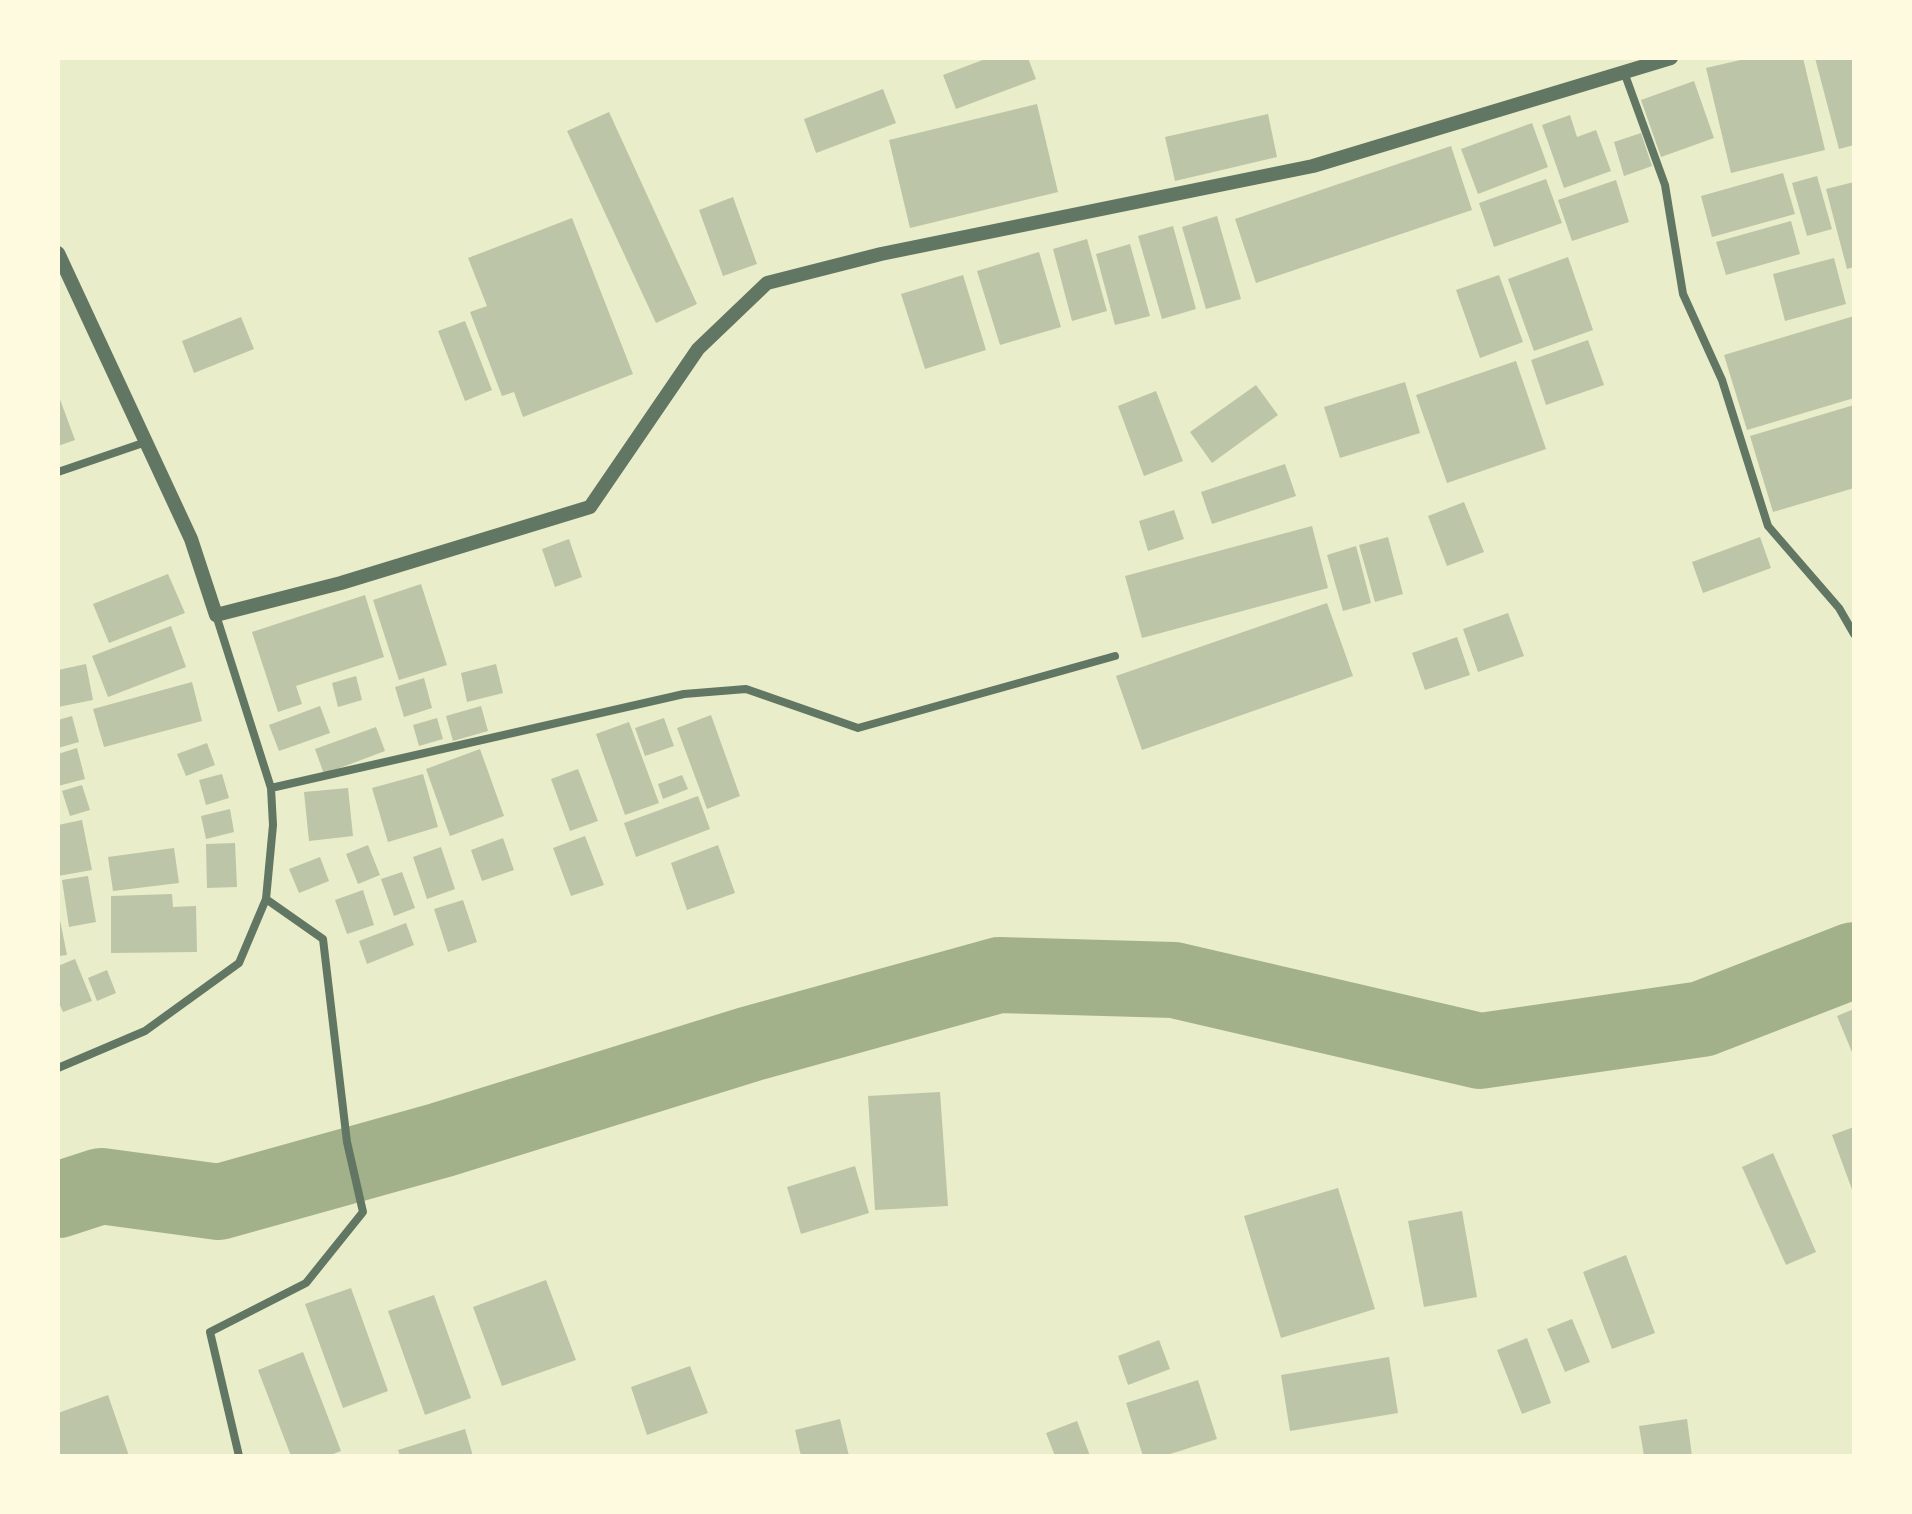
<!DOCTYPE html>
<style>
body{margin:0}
#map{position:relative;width:1912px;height:1514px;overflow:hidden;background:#e9edc9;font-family:"Archivo Narrow",sans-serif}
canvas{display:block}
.frame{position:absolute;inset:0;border:60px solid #fefae0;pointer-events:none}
</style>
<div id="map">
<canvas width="1912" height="1514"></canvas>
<div class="frame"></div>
</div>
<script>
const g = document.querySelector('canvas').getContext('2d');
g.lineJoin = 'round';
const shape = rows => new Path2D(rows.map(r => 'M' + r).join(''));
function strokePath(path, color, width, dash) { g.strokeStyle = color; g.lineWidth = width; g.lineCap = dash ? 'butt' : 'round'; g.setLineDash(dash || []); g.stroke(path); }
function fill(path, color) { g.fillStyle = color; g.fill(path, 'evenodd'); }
strokePath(shape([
 [58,1200,101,1186,219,1202,441,1140,750,1044,999,975,1174,980,1480,1051,1702,1019,1854,960]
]), '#a3b18a', 76);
fill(shape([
 [988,58,1028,58,1036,79,956,109,943,75],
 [1749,58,1803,58,1825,150,1731,173,1706,68],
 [1815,58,1853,58,1854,145,1839,149],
 [1694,81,1714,138,1661,157,1641,100],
 [883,89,896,123,816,153,804,119],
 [1037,104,1058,192,910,228,889,140],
 [609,112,697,304,656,323,567,131],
 [1268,114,1277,157,1175,181,1165,137],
 [1570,115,1577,137,1596,130,1611,171,1564,188,1542,125],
 [1532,123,1548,167,1478,194,1461,149],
 [1641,133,1652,166,1624,176,1614,142],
 [1451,146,1472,210,1256,283,1235,219],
 [1783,173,1795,214,1712,237,1701,196],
 [1817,176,1832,229,1807,236,1792,183],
 [1546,179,1562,223,1494,247,1479,203],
 [1616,180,1629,222,1572,241,1558,200],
 [1854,182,1854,267,1847,269,1826,189],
 [733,197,757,264,723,276,699,210],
 [1217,216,1241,299,1206,309,1182,227],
 [572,218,633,374,523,417,514,392,502,396,470,312,487,306,468,258],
 [1791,221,1800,254,1726,275,1716,242],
 [1173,226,1196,309,1162,319,1138,236],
 [1087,239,1107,311,1072,321,1053,249],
 [1130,244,1150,316,1115,325,1096,254],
 [1039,252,1061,327,1000,345,977,271],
 [1568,257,1593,330,1534,351,1508,279],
 [1834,258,1846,304,1785,321,1773,274],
 [963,275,986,350,925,369,901,294],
 [1499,275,1523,342,1480,358,1456,290],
 [1854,316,1854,398,1747,430,1724,355],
 [241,317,254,349,194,373,182,341],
 [465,321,492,390,465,401,438,331],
 [1588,340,1604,385,1546,405,1531,360],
 [1516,361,1546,449,1447,483,1416,395],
 [1405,382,1420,433,1340,458,1324,407],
 [1256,385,1278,415,1212,463,1190,432],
 [1156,391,1183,461,1144,476,1118,406],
 [58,394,75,440,58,446],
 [1854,405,1854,488,1773,512,1750,436],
 [1285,464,1296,496,1212,524,1201,492],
 [1464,502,1484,552,1447,566,1428,516],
 [1174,510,1184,539,1148,551,1139,521],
 [1312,526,1328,588,1142,638,1125,576],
 [1388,537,1403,594,1375,602,1359,545],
 [1760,537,1771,568,1703,593,1692,562],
 [569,539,582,577,555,587,542,549],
 [1356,546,1371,603,1343,611,1327,555],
 [168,574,185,613,109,643,93,604],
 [421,584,447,665,399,680,373,600],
 [365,595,384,657,296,686,302,704,278,712,252,632],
 [1327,603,1353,676,1142,750,1116,676],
 [1508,613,1524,656,1478,672,1463,629],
 [171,626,186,667,108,697,92,656],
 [1457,637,1470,675,1425,690,1412,653],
 [86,664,93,700,58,707,58,670],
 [496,664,503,693,467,702,461,673],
 [356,676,362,700,338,707,332,683],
 [424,678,432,708,404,717,395,687],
 [192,682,202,721,104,747,93,709],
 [320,706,330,733,279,751,269,725],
 [481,706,488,731,453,741,446,716],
 [711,715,740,796,707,809,677,728],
 [72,716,79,742,58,748,58,720],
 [437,718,443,739,419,746,413,725],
 [664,718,674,746,645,756,635,728],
 [629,722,659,803,625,815,596,734],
 [376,727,385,751,324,774,315,749],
 [207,743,215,765,186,776,177,754],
 [77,748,85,779,58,786,58,754],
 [480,749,504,816,450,836,426,769],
 [578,769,598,821,570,831,551,779],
 [222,774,229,798,206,805,199,780],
 [423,774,438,827,388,842,372,788],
 [682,775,688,789,663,799,658,784],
 [82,785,90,810,70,816,62,791],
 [348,788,353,836,309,841,304,792],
 [698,796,710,829,636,857,624,823],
 [230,809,234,832,206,839,201,816],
 [82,820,92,870,58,876,58,825],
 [585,836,604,885,571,896,553,848],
 [503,838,514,870,482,881,471,850],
 [235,843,237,887,207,888,206,844],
 [368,845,380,875,358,884,346,854],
 [718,845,735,893,687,910,671,863],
 [441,847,455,889,427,899,413,857],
 [174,848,179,883,113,891,108,857],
 [320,857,329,881,299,893,289,869],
 [402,872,415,908,394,916,381,879],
 [88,876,96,922,69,927,62,880],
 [363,890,374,925,347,934,335,900],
 [172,894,173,907,196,906,197,952,111,953,111,896],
 [463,900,477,942,448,952,434,909],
 [58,910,67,955,58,956],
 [406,923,414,945,367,964,359,941],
 [75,959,92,1001,63,1012,58,1001,58,966],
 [107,970,116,993,97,1001,88,978],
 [1854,1009,1854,1057,1837,1016],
 [940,1092,948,1206,875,1210,868,1096],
 [1854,1127,1854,1195,1832,1135],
 [1773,1153,1816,1252,1786,1265,1742,1167],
 [855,1166,869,1213,801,1234,787,1187],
 [1338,1188,1375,1309,1281,1338,1244,1216],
 [1462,1211,1477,1297,1424,1307,1408,1221],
 [1626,1255,1655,1333,1612,1349,1583,1272],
 [546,1280,576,1360,502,1386,473,1307],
 [351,1288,388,1391,343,1408,305,1304],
 [434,1295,471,1398,425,1415,388,1311],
 [1572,1319,1590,1362,1565,1372,1547,1329],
 [1527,1338,1551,1403,1522,1414,1497,1350],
 [1159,1340,1170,1369,1128,1385,1118,1356],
 [303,1352,341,1451,328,1456,291,1456,258,1370],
 [1389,1357,1398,1413,1290,1431,1281,1375],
 [690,1366,708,1413,647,1435,631,1387],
 [1198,1380,1217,1439,1164,1456,1143,1456,1126,1403],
 [108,1395,129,1456,58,1456,58,1413],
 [840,1419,849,1456,801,1456,795,1430],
 [1687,1419,1692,1456,1644,1456,1639,1426],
 [1077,1421,1090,1456,1055,1456,1046,1433],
 [465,1429,473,1456,400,1456,398,1450]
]), '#bcc5a7');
strokePath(shape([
 [1624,72,1665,185,1683,294,1722,380,1768,526,1839,608,1854,634],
 [58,472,146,442],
 [271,788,684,694,746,689,858,728,1115,656],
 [58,1068,145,1031,239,963,266,899,273,825,271,788,216,615],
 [239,1456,210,1332,306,1283,363,1212,347,1142,323,939,266,899]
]), '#617663', 8);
strokePath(shape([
 [58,253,191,539,216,615,341,583,590,507,698,349,767,283,881,254,1313,166,1671,58]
]), '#617663', 14);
</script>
